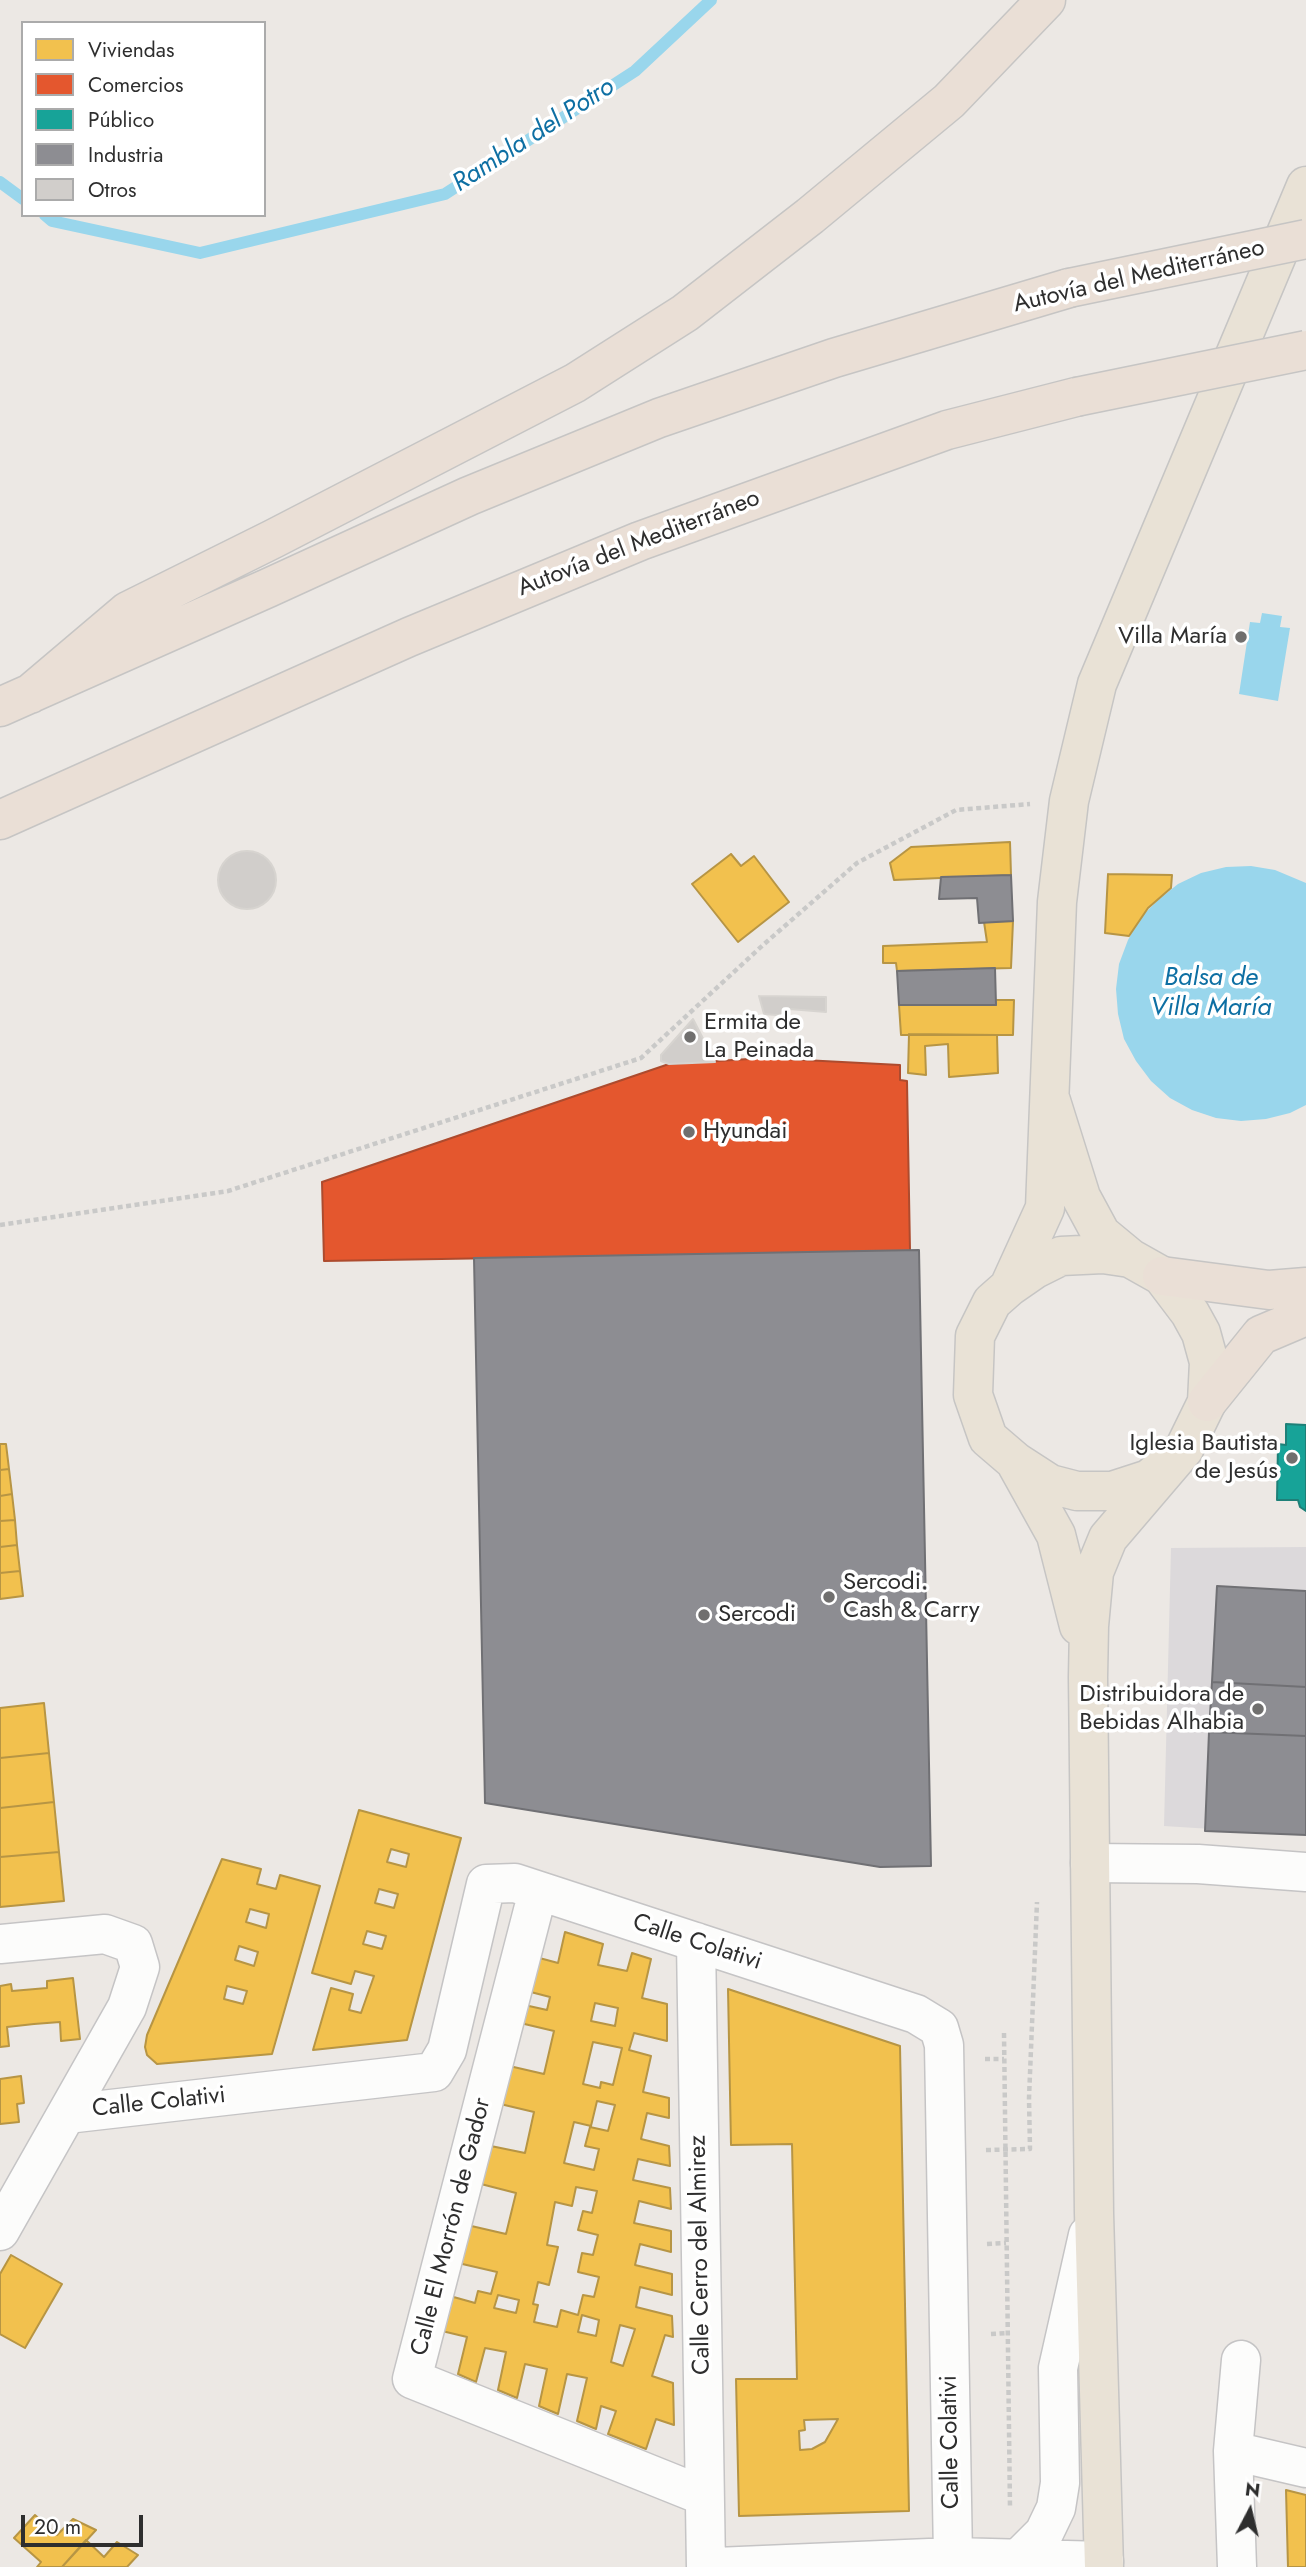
<!DOCTYPE html>
<meta charset="utf-8">
<style>
body{margin:0}
#map{position:relative;width:1306px;height:2567px;overflow:hidden;background:#ece8e4;font-family:Jost,sans-serif}
canvas{display:block}
.legend{position:absolute;left:21px;top:21px;width:245px;height:196px;box-sizing:border-box;background:#fff;border:2px solid #ababab;margin:0;padding:9px 12px;list-style:none;font-size:21px;color:#2e2e2e}
.legend li{display:flex;align-items:center;gap:14px;height:35px}
.legend b{width:35px;border:2px solid #ababab}
.north{position:absolute;left:1215px;top:2476px;width:70px;height:70px;-webkit-text-stroke:5px #fff;paint-order:stroke;rotate:7deg;font-size:19px;font-weight:700;line-height:28px;text-align:center;color:#2e2e2e}
.north::after{content:'';display:block;margin:auto;width:24px;height:32px;background:#2e2e2e;clip-path:polygon(50% 0,100% 100%,50% 72%,0 100%)}
.scale{position:absolute;left:21px;top:2515px;width:122px;height:32px;box-sizing:border-box;border:4px solid #2e2e2e;border-top:0;padding-left:9px;font-size:21px;line-height:24px;white-space:nowrap;color:#2e2e2e;-webkit-text-stroke:5px #fff;paint-order:stroke}
</style>
<div id="map">
<canvas width="1306" height="2567"></canvas>
<ul class="legend">
<li><b style="height:19px;background:#f2c14e"></b>Viviendas</li>
<li><b style="height:19px;background:#e4572e"></b>Comercios</li>
<li><b style="height:19px;background:#17a398"></b>Público</li>
<li><b style="height:19px;background:#8d8d92"></b>Industria</li>
<li><b style="height:19px;background:#d1cecb"></b>Otros</li>
</ul>
<div class="north">N</div>
<div class="scale">20 m</div>
</div>
<script>
const g = document.querySelector('canvas').getContext('2d');
g.lineJoin = 'round';
function fill(path, color) { g.fillStyle = color; g.fill(path, 'evenodd'); }
const shape = rows => new Path2D(rows.map(r => 'M' + r).join(''));
function strokePath(path, color, width, dash) { g.strokeStyle = color; g.lineWidth = width; g.lineCap = dash ? 'butt' : 'round'; g.setLineDash(dash || []); g.stroke(path); }
function label(font, color, halo, rows, align = 'center') {
  g.font = font + ' Jost,sans-serif'; g.lineWidth = 7; g.setLineDash([]); g.textBaseline = 'middle'; g.strokeStyle = halo; g.fillStyle = color; for (const [text, x, y, turn = 0] of rows) {
    g.save(); g.translate(x, y); g.rotate((+turn || 0) * Math.PI / 180); g.textAlign = isNaN(turn) ? turn : align; if (halo) g.strokeText(text, 0, 0); g.fillText(text, 0, 0); g.restore();
  }
}
fill(shape([
 [1306,1547,1306,1835,1164,1826,1171,1548]
]), '#dcd9db');
fill(shape([
 [1262,613,1282,616,1280,627,1290,628,1278,701,1239,694,1250,622,1260,623],
 [1251,866,1275,870,1306,883,1306,1105,1290,1113,1266,1119,1241,1121,1216,1118,1192,1110,1170,1098,1151,1081,1136,1061,1124,1039,1118,1014,1116,989,1119,964,1128,940,1140,918,1158,900,1178,884,1201,873,1226,867]
]), '#99d6ec');
const homes = shape([
 [1010,842,1011,875,894,880,890,863,911,847,1010,842],
 [731,854,741,866,754,856,789,902,738,942,692,884,731,854],
 [1108,874,1172,875,1171,888,1148,908,1129,936,1105,933,1108,874],
 [1013,921,1011,968,897,971,896,963,883,963,883,946,987,942,984,922,1013,921],
 [996,1000,1014,1000,1013,1035,901,1035,899,1005,996,1005,996,1000],
 [909,1034,997,1035,998,1073,949,1077,948,1044,925,1046,926,1075,908,1073,909,1034],
 [0,1444,6,1444,9,1469,0,1470,0,1444],
 [9,1469,12,1494,0,1496,0,1470,9,1469],
 [12,1494,15,1520,0,1521,0,1496,12,1494],
 [15,1520,17,1545,0,1547,0,1521,15,1520],
 [17,1545,20,1571,0,1573,0,1547,17,1545],
 [20,1571,23,1596,0,1599,0,1573,20,1571],
 [44,1703,49,1753,0,1758,0,1708,44,1703],
 [49,1753,54,1802,0,1808,0,1758,49,1753],
 [54,1802,59,1852,0,1857,0,1808,54,1802],
 [359,1810,461,1838,407,2040,313,2050,331,1988,353,1994,349,2010,361,2013,374,1976,355,1971,351,1984,312,1973,359,1810],
 [391,1849,409,1854,406,1867,387,1862,391,1849],
 [379,1889,398,1894,394,1908,375,1903,379,1889],
 [367,1931,386,1936,382,1949,363,1944,367,1931],
 [59,1852,64,1901,0,1907,0,1857,59,1852],
 [222,1859,261,1869,257,1884,276,1889,280,1875,320,1886,272,2054,157,2064,147,2055,145,2047,147,2035,222,1859],
 [250,1909,269,1914,266,1928,246,1922,250,1909],
 [239,1946,258,1952,254,1966,235,1960,239,1946],
 [227,1986,247,1991,243,2004,224,1999,227,1986],
 [565,1932,603,1944,598,1965,627,1971,632,1953,651,1959,642,1998,667,2004,667,2041,634,2033,629,2050,651,2056,643,2092,669,2098,669,2118,647,2113,641,2139,669,2146,670,2166,638,2159,633,2180,670,2188,671,2209,639,2201,634,2223,671,2231,671,2252,640,2244,635,2265,672,2274,672,2295,640,2287,636,2307,672,2316,673,2337,665,2335,652,2376,673,2383,674,2425,656,2419,646,2449,608,2434,616,2411,601,2406,596,2429,577,2421,587,2378,567,2374,558,2414,539,2406,547,2369,525,2364,517,2398,498,2390,506,2352,485,2348,476,2382,458,2374,467,2337,442,2331,450,2296,475,2303,478,2291,491,2294,497,2272,458,2263,467,2225,506,2234,516,2193,477,2183,486,2145,525,2153,534,2112,496,2103,505,2065,544,2074,554,2031,516,2022,520,2004,547,2010,550,1997,523,1990,532,1956,558,1963,565,1932],
 [595,2003,618,2008,615,2026,591,2021,595,2003],
 [593,2042,622,2048,613,2085,601,2082,600,2088,583,2084,593,2042],
 [597,2101,615,2105,608,2131,590,2127,585,2146,599,2149,594,2170,564,2163,574,2122,591,2126,597,2101],
 [576,2187,597,2191,592,2213,583,2211,578,2230,598,2235,593,2255,582,2253,578,2272,599,2277,594,2297,583,2295,578,2315,561,2310,557,2327,534,2322,538,2305,533,2304,538,2282,549,2285,558,2247,547,2245,555,2202,572,2206,576,2187],
 [498,2295,519,2300,516,2313,494,2308,498,2295],
 [582,2315,599,2320,596,2336,578,2332,582,2315],
 [620,2325,635,2329,623,2366,611,2362,620,2325],
 [73,1978,80,2039,61,2041,60,2022,34,2024,7,2027,9,2046,0,2047,0,1986,11,1984,12,1991,47,1988,47,1981,73,1978],
 [728,1989,900,2046,909,2511,739,2516,736,2379,797,2379,792,2144,731,2145,728,1989],
 [838,2419,825,2442,812,2449,800,2450,799,2431,805,2430,804,2420,838,2419],
 [21,2076,24,2103,17,2104,19,2122,0,2124,0,2079,21,2076],
 [11,2255,62,2284,25,2348,0,2334,0,2274,11,2255],
 [1286,2490,1306,2495,1306,2567,1288,2567,1286,2490],
 [35,2515,57,2535,73,2519,96,2530,62,2567,37,2567,41,2562,14,2538,35,2515],
 [86,2540,104,2557,117,2542,138,2555,127,2567,62,2567,86,2540]
]);
fill(homes, '#f2c14e');
strokePath(homes, '#b79544', 2);
const shops = shape([
 [765,1058,900,1065,900,1080,907,1081,910,1251,324,1261,322,1182,669,1064,765,1058]
]);
fill(shops, '#e4572e');
strokePath(shops, '#ad4b2e', 2);
const public = shape([
 [1286,1424,1306,1425,1306,1511,1300,1507,1298,1500,1277,1500,1278,1444,1286,1445,1286,1424]
]);
fill(public, '#17a398');
strokePath(public, '#1e8078', 2);
const industry = shape([
 [1011,875,1013,921,979,923,977,898,939,899,941,877,1011,875],
 [995,968,996,1005,899,1005,897,971,995,968],
 [919,1250,931,1866,880,1867,485,1803,474,1258,919,1250],
 [1217,1586,1306,1591,1306,1687,1212,1682,1217,1586],
 [1212,1682,1306,1687,1306,1736,1209,1732,1212,1682],
 [1209,1732,1306,1736,1306,1835,1205,1831,1209,1732]
]);
fill(industry, '#8d8d92');
strokePath(industry, '#707074', 2);
strokePath(shape([
 [0,182,23,199],
 [45,215,52,221,200,253,445,194,635,71,711,0]
]), '#99d6ec', 12);
const building = shape([
 '218 880a29 29 0 1 1 58 0a29 29 0 1 1-58 0Z',
 [759,996,826,997,826,1012,789,1009,788,1016,764,1014,759,996],
 [693,1019,715,1062,669,1064,661,1061,661,1055,693,1019]
]);
fill(building, '#d1cecb');
strokePath(building, '#d7d4d0', 2);
const minor = shape([
 [1090,1863,1198,1864,1306,1872],
 [538,1891,412,2379,704,2496],
 [696,1942,706,2567],
 [0,1944,105,1934,133,1944,140,1967,127,2007,0,2231],
 [67,2114,434,2072,447,2050,486,1884,515,1883,916,2014,939,2028,944,2045,953,2557],
 [1233,2451,1306,2468],
 [1019,2558,1044,2533,1056,2508,1060,2483,1058,2368,1088,2235],
 [716,2567,953,2557,1104,2561],
 [1237,2567,1233,2451,1241,2360]
]);
const trunk = shape([
 [1051,1101,1081,1197,1101,1234,1130,1258,1162,1276,1190,1313,1201,1333,1209,1362,1207,1402,1184,1449,1108,1538,1094,1572,1089,1626,1088,1677,1094,2213,1104,2567],
 [1130,1258,1103,1254,1061,1256,1035,1269,1009,1287,992,1302,975,1336,973,1395,988,1438,1016,1462,1050,1484,1077,1491,1112,1491,1149,1479,1161,1469],
 [1009,1287,1045,1208,1057,902,1069,801,1097,684,1306,186],
 [1017,1465,1056,1535,1079,1626]
]);
const motorway = shape([
 [30,694,128,611,273,539,575,383,685,313,810,216,949,101,1046,0],
 [0,707,268,588,469,496,659,418,834,358,1069,288],
 [0,820,409,637,640,541,947,430,1076,397],
 [1162,1276,1269,1290,1306,1287],
 [1207,1402,1261,1335,1306,1316]
]);
strokePath(minor, '#c5c4c5', 41);
strokePath(trunk, '#c6c5c4', 41);
strokePath(motorway, '#c6c5c4', 41);
strokePath(shape([
 [0,1225,228,1191,641,1058,763,945,857,863,956,810,1030,804],
 [1004,2033,1010,2508],
 [985,2059,1004,2059],
 [986,2150,1030,2149,1029,2098,1037,1902],
 [987,2244,1006,2243],
 [991,2334,1008,2333]
]), '#c9c9c8', 4.5, [5, 3.5]);
strokePath(minor, '#fcfcfb', 38);
strokePath(trunk, '#e9e2d6', 38);
strokePath(motorway, '#eadfd6', 38);
const motorwayBridge = shape([
 [1069,288,1306,239],
 [1076,397,1306,350]
]);
strokePath(motorwayBridge, '#c6c5c4', 41, []);
strokePath(motorwayBridge, '#eadfd6', 38);
for (const [x, y, r, color] of [
 [1241,637,7,"#706f6e"],
 [690,1037,7,"#706f6e"],
 [689,1132,7,"#706f6e"],
 [1292,1458,7,"#706f6e"],
 [829,1597,7,"#706f6e"],
 [704,1615,7,"#706f6e"],
 [1258,1709,7,"#706f6e"]
]) { const dot = new Path2D(); dot.arc(x, y, r, 0, 2 * Math.PI); g.fillStyle = color; g.fill(dot); strokePath(dot, '#fff', 2.5); }
label('24px', '#2e2e2e', '#fff', [
 ["Autovía del Mediterráneo",1139,277,-13],
 ["Autovía del Mediterráneo",639,544,-21],
 ["Calle Colativi",697,1943,18],
 ["Calle Colativi",159,2103,-6],
 ["Calle El Morrón de Gador",452,2227,-76],
 ["Calle Cerro del Almirez",701,2255,-91],
 ["Calle Colativi",951,2442,-91]
]);
label('24px', '#2e2e2e', '#fff', [
 ["Villa María",1227,637,"right"],
 ["Ermita de",704,1023],
 ["La Peinada",704,1051],
 ["Hyundai",703,1132],
 ["Iglesia Bautista",1278,1444,"right"],
 ["de Jesús",1278,1472,"right"],
 ["Sercodi.",843,1583],
 ["Cash & Carry",843,1611],
 ["Sercodi",718,1615],
 ["Distribuidora de",1244,1695,"right"],
 ["Bebidas Alhabia",1244,1723,"right"]
], 'left');
label('italic 26px', '#0d6fa3', '#fff', [
 ["Rambla del Potro",534,136,-33],
 ["Balsa de",1211,979],
 ["Villa María",1211,1009]
]);
</script>
